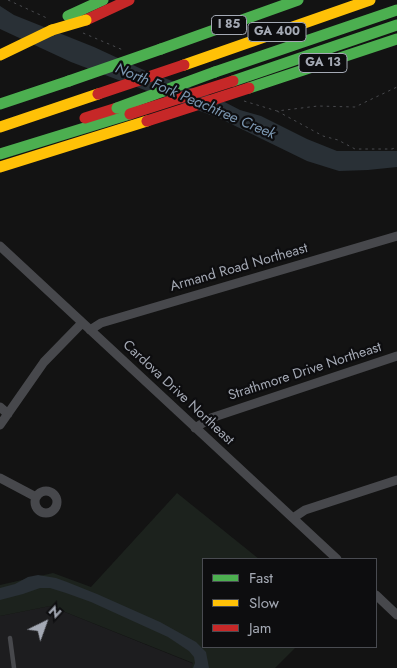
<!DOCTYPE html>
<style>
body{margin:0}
#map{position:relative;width:397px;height:668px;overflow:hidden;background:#131313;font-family:Jost,sans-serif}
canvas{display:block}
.legend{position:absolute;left:202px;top:558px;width:175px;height:90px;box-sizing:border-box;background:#0d0d0f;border:1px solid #494b51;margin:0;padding:6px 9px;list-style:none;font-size:15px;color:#a4a9b4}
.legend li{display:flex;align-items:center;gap:10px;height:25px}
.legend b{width:25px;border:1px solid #494b51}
.north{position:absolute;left:20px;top:598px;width:50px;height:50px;-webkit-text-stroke:4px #0d0d0f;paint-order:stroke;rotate:42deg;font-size:14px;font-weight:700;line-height:20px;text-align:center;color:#a4a9b4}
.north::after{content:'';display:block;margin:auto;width:18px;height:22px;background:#a4a9b4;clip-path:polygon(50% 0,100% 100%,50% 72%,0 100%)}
</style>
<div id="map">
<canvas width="397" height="668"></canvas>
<ul class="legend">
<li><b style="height:6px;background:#4caf50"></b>Fast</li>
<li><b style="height:6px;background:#ffc107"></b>Slow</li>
<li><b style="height:6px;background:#c62828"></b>Jam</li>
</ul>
<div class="north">N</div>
</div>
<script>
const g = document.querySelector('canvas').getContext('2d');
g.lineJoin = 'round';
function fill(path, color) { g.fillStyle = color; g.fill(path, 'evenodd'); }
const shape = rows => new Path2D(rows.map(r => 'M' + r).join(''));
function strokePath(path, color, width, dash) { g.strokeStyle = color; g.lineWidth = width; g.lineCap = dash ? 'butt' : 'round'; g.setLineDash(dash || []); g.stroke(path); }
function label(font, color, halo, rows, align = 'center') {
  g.font = font + ' Jost,sans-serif'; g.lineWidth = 4.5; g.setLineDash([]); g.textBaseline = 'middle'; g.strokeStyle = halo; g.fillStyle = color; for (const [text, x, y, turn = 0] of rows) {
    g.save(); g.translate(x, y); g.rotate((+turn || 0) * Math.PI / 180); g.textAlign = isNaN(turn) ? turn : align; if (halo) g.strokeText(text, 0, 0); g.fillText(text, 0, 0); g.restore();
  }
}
fill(shape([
 [50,606,194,664,191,668,0,668,0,616]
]), '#1d1d1f');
fill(shape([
 [177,493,259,559,203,559,203,647,296,647,275,668,191,668,193,663,50,606,0,616,0,585,53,573,91,587]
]), '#1c221d');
fill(shape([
 [0,6,14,15,94,47,148,72,213,96,240,110,261,116,307,139,337,151,397,151,397,167,368,170,339,171,307,161,221,119,71,62,0,29],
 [38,575,56,578,67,582,97,594,160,622,196,642,206,652,209,668,193,668,195,663,194,657,189,651,168,637,91,602,66,593,50,588,40,588,23,594,0,600,0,588,15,584,28,577]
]), '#293036');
strokePath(shape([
 [8,0,49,19],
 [83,33,123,50],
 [244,101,277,111,318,106,355,107,397,87],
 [277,111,323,136,338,140,355,149,392,149,397,147]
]), '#494a4e', 1, [2.5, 4]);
strokePath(shape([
 [10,638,14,668]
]), '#47484c', 4.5);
strokePath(shape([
 [0,246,337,559],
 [90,330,101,323,397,236],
 [0,407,8,414],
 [0,425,44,362,82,323],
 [195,428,211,418,397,356],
 [0,478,36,497],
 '35 502a11 11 0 1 1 22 0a11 11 0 1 1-22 0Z',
 [293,518,305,510,397,480],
 [376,595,397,615]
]), '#47484c', 9);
strokePath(shape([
 [68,16,103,0],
 [161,49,298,0],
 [215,72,397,10],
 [233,81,397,25],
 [249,88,397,39],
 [0,104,69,81],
 [0,154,130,114]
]), '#4caf50', 11);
strokePath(shape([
 [0,55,52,30],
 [184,65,370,0],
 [0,127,98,94],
 [0,167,147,121]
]), '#ffc107', 11);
strokePath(shape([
 [86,20,129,0],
 [85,118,117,108]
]), '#c62828', 11);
strokePath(shape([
 [69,81,161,49],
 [117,108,215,72]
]), '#4caf50', 11);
strokePath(shape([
 [52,30,86,20]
]), '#ffc107', 11);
strokePath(shape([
 [98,94,184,65],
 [130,114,233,81],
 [147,121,249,88]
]), '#c62828', 11);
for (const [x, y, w] of [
 [229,25,35],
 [277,32,58],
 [323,63,48]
]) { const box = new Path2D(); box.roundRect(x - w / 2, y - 9.5, w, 19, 4); g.fillStyle = '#0d0d0f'; g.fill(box); strokePath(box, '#a4a9b4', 1); }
label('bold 12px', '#a4a9b4', null, [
 ["I 85",229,25],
 ["GA 400",277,32],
 ["GA 13",323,63]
]);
label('14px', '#a4a9b4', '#0d0d0f', [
 ["Armand Road Northeast",239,268,-16],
 ["Strathmore Drive Northeast",305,372,-18],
 ["Cardova Drive Northeast",178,393,43]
]);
label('italic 15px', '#7b96b0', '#0d0d0f', [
 ["North Fork Peachtree Creek",195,102,23]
]);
</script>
